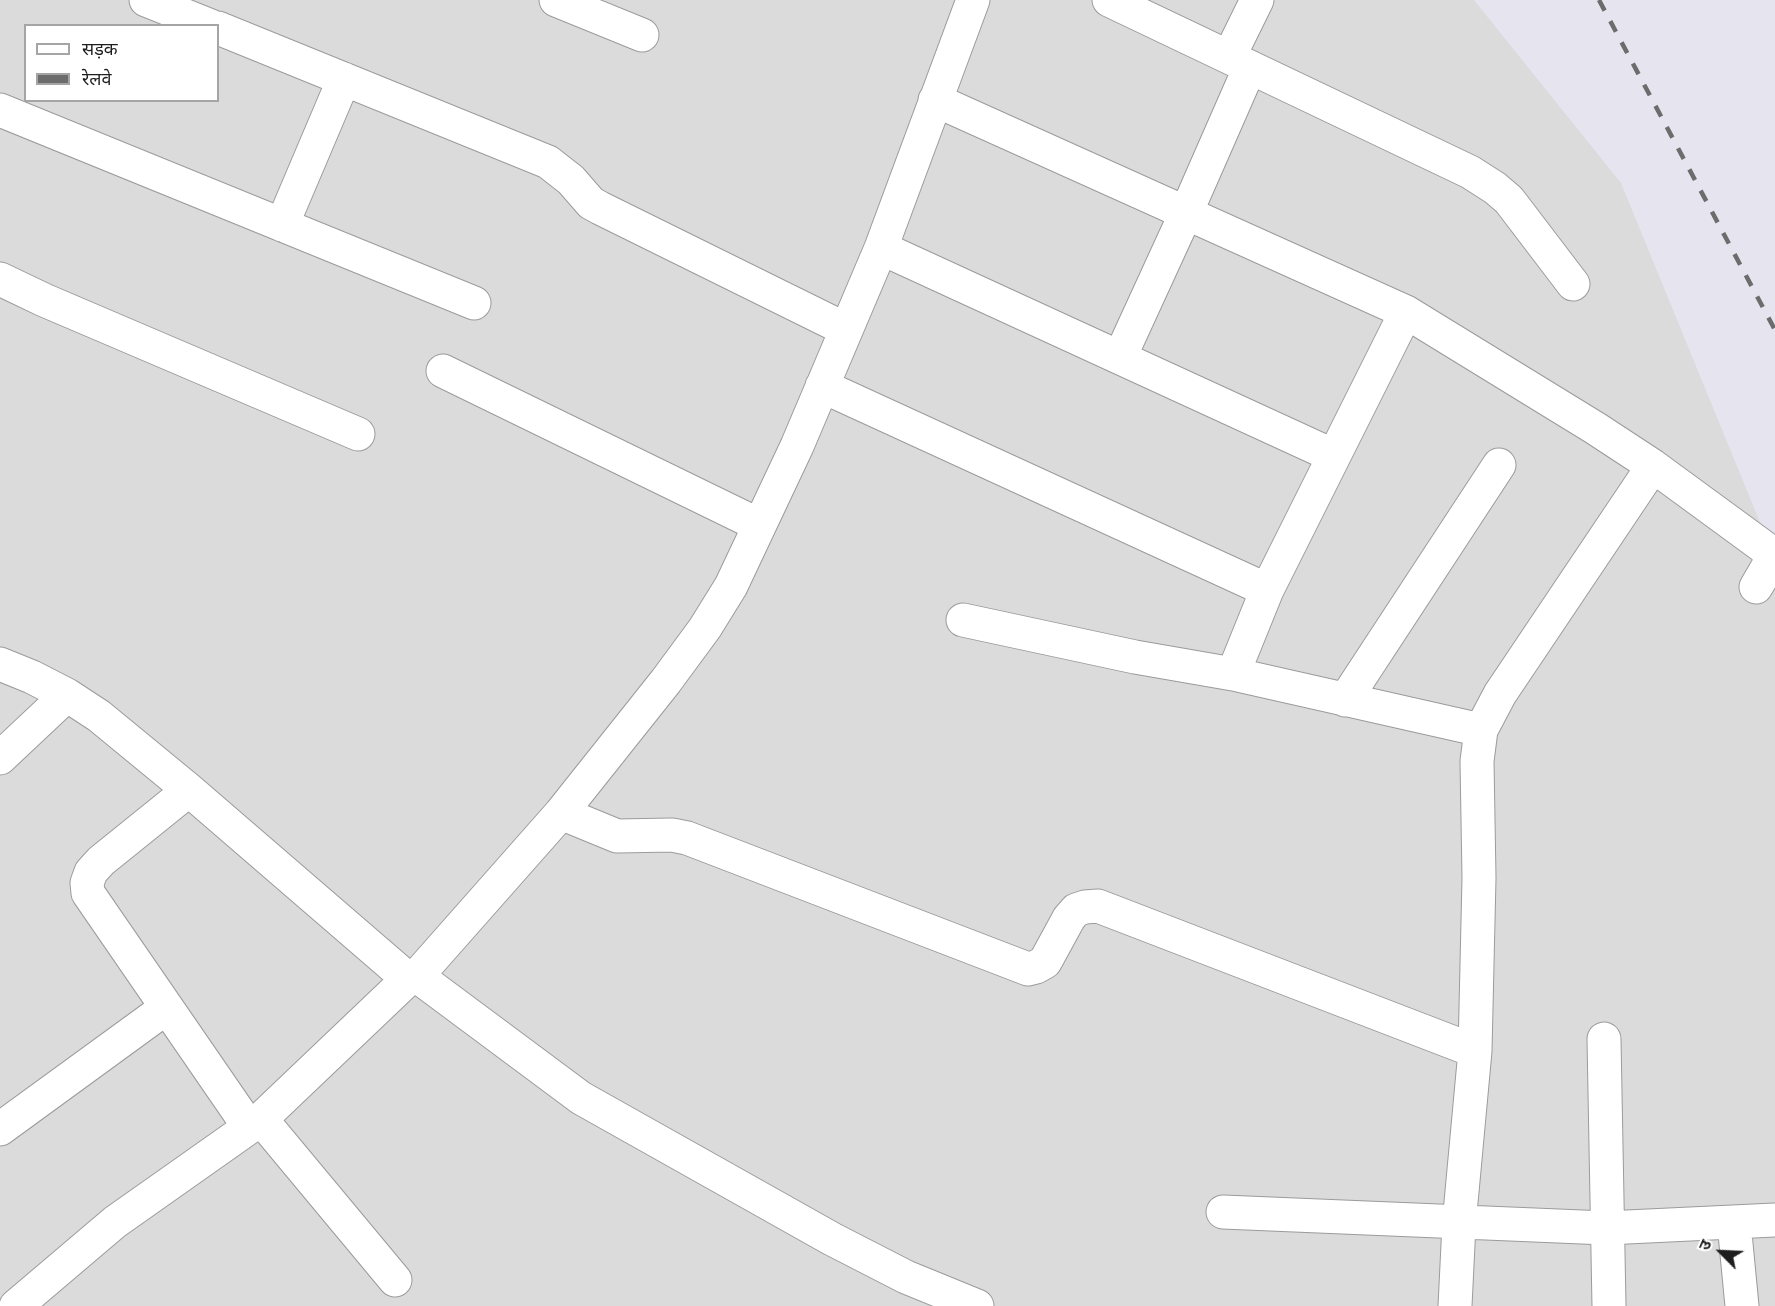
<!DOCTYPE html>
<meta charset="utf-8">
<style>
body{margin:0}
#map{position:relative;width:1775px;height:1306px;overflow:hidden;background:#e6e4ef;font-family:Commissioner,"Noto Sans Devanagari",sans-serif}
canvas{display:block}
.legend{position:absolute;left:24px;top:24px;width:195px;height:78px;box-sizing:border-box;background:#fff;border:2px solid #a5a5a5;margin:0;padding:8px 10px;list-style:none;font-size:18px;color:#1e1e1e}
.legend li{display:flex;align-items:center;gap:12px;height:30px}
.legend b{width:30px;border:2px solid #a5a5a5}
.north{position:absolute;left:1691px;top:1222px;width:60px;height:60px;-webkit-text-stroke:4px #fff;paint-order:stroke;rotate:294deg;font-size:16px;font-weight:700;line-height:24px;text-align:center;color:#1e1e1e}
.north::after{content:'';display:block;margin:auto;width:21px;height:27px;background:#1e1e1e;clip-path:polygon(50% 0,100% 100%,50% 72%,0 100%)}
</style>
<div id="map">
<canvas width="1775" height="1306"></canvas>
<ul class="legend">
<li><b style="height:8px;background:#fff"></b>सड़क</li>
<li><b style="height:8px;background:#6c6c6c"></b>रेलवे</li>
</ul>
<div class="north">उ</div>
</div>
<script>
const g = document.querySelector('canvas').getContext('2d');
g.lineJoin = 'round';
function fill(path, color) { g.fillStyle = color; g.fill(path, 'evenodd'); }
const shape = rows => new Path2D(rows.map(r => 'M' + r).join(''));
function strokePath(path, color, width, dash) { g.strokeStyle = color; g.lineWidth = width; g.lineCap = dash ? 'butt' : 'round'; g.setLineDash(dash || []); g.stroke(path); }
fill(shape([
 [0,0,1474,0,1621,183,1775,559,1775,1306,0,1306],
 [26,26,218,26,218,100,26,100]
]), '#dbdbdc');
const minor = shape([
 [146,0,211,26],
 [556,0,642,35],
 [1109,0,1470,172,1495,188,1509,200,1573,284],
 [218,28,548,162,571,180,591,203,600,208,845,329],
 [1229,57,1257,0],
 [935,100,1406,312,1595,428,1653,466,1765,548,1769,555,1770,563,1756,587],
 [0,110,474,303],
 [282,225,344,79],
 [881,248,1334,456],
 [0,279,44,300,358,434],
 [1120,357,1186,213,1250,67],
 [443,371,759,525],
 [822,386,1267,590],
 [963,620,1135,657,1233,674,1481,730],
 [0,664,32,677,67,695,99,716,189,790,408,979],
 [1233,674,1267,590,1406,312],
 [1345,700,1499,465],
 [0,758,67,695],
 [189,790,101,861,91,872,87,883,88,893,249,1127],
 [561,813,617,836,672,835,687,838,1028,969,1036,967,1045,962,1069,918,1076,910,1085,907,1098,906,1475,1051],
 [417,976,561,813,666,681,705,628,731,586,797,446,881,248,973,0],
 [1604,1039,1609,1306],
 [261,1119,395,1280],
 [0,1129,166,1008],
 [1223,1212,1606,1228,1775,1220],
 [1734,1223,1742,1306],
 [16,1306,115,1222,261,1119,408,979,417,976,581,1098,832,1239,906,1277,977,1306],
 [1455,1306,1459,1224,1475,1051,1479,878,1477,761,1481,730,1500,694,1653,466]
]);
strokePath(minor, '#9b9b9b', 35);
strokePath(minor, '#fff', 33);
strokePath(shape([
 [1599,0,1775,330]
]), '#6c6c6c', 4.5, [12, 12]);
</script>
